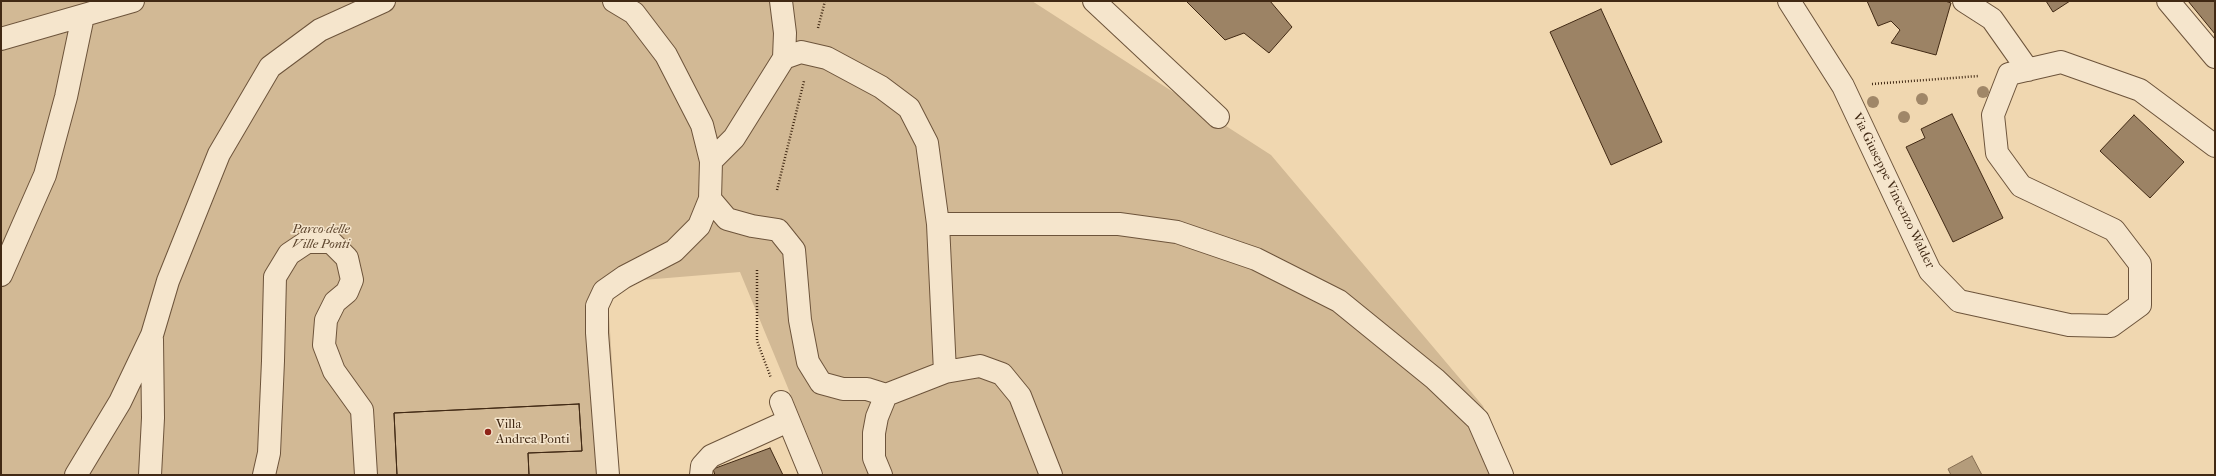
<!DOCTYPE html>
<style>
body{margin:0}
#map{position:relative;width:2216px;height:476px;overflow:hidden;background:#f0d7b0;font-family:"IM FELL French Canon",serif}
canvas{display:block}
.frame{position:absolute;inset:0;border:2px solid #412914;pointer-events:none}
</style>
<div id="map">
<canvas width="2216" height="476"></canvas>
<div class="frame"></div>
</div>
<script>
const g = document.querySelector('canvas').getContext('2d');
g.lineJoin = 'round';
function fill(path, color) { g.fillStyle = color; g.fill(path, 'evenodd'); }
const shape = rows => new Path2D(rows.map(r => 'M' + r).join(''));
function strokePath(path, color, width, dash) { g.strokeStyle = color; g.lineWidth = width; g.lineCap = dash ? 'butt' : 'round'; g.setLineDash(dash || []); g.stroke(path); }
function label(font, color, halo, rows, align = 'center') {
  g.font = font + ' "IM FELL French Canon",serif'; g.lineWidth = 3; g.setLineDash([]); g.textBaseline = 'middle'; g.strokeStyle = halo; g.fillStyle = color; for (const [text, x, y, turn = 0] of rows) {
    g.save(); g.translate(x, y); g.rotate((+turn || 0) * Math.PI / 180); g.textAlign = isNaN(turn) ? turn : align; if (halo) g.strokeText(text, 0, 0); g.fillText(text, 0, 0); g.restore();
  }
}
fill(shape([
 [1,1,1032,1,1271,155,1483,406,1511,475,824,475,740,272,607,283,619,475,1,475]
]), '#d2b995');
const water = shape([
 [1972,456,1982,475,1951,475,1948,469,1972,456]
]);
fill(water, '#b49c7b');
strokePath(water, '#866e52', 1);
const building = shape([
 [1186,1,1270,1,1292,27,1269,53,1244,33,1225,40,1186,1],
 [1867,1,1945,1,1951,3,1936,55,1891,43,1900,30,1891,21,1878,26,1867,1],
 [2046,1,2070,1,2053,12,2046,1],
 [2188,1,2215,1,2215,34,2188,1],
 [1601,9,1662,142,1611,165,1550,32,1601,9],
 [1952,114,2003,218,1953,242,1906,147,1925,138,1921,129,1952,114],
 [2134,115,2184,162,2150,198,2100,151,2134,115],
 [579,404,582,451,528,453,529,475,397,475,394,413,579,404],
 [579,404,582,451,528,453,529,475,397,475,394,413,579,404],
 [770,448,783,475,715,475,713,469,770,448]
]);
fill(building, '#9c8365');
strokePath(building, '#412914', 1);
const minor = shape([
 [781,1,785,33,784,58],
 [1094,1,1218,117],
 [1789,1,1843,86,1930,271,1959,301,2069,325,2111,326,2140,305,2140,264,2114,230,2021,186,1997,153,1993,115,2009,74,2061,62,2140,90,2215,146],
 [1964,1,1992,19,2028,70],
 [2168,1,2215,57],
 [1,39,133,1],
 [711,161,734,138,784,58,801,52,827,58,881,87,909,108,927,143,938,224,945,372,980,366,1002,374,1020,396,1051,475],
 [710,199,727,219,752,226,778,230,794,250,800,320,808,362,821,383,843,389,867,389,886,395,945,372],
 [938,224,1119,224,1177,232,1256,259,1339,301,1435,379,1478,420,1502,475],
 [1,275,45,175,66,97,83,16],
 [781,402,811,475],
 [76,475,120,402,152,335,168,281,219,154,270,67,320,30,384,1],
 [150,475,153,418,152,340],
 [264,475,269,453,273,361,275,277,289,254,307,242,331,242,347,258,352,280,347,292,335,302,326,320,324,345,334,371,362,410,366,475],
 [608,475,597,333,597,306,604,291,624,277,674,251,699,226,710,199,711,161,702,125,666,55,634,13,614,1],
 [701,475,702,466,711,456,788,421],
 [881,475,874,458,874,433,877,417,886,395]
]);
strokePath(minor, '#6d543b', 24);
strokePath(shape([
 [818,28,825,1],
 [1872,84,1979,76],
 [777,190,804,81],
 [757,270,757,341,771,378]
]), '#412914', 2.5, [1, 2]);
strokePath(minor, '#f5e5cc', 22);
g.fillStyle = '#a08768';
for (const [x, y] of [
 [1983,92],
 [1922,99],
 [1873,102],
 [1904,117]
]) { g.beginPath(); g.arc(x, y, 6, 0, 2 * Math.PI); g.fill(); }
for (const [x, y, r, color] of [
 [488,432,4,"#8f2418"]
]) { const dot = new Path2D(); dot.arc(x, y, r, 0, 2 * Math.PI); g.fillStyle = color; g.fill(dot); strokePath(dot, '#f5e5cc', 1.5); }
label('13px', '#412914', '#f5e5cc', [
 ["Via Giuseppe Vincenzo Walder",1893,191,64]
]);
label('italic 13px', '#5e462e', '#f5e5cc', [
 ["Parco delle",321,230],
 ["Ville Ponti",321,245]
]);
label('13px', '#412914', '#f5e5cc', [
 ["Villa",496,425],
 ["Andrea Ponti",496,440]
], 'left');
</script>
